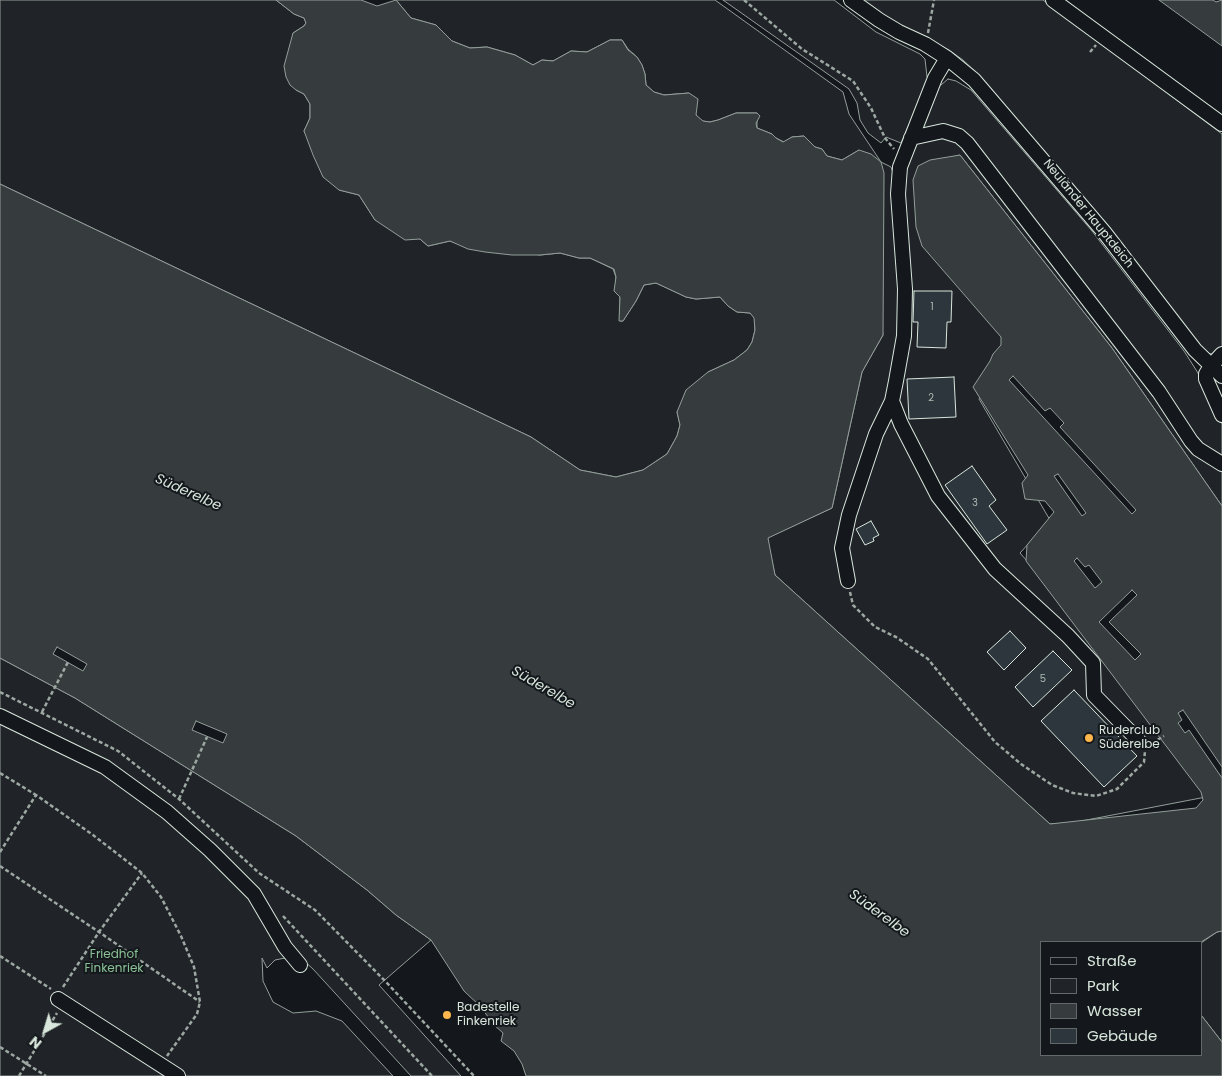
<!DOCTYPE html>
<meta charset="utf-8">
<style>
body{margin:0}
#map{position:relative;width:1222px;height:1076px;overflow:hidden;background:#14181c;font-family:Poppins,sans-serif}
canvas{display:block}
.legend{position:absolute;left:1040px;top:941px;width:162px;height:115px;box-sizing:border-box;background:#14181c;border:1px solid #626a69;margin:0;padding:6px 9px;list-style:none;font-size:15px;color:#d8e6dc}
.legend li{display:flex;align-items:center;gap:10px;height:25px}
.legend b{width:25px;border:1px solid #626a69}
.north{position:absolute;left:20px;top:1006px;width:50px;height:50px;-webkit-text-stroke:4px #14181c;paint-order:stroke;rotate:219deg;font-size:14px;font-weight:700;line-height:20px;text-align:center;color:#d8e6dc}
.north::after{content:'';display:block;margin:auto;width:18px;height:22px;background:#d8e6dc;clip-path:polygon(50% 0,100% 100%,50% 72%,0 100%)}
</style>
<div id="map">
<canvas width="1222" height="1076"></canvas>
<ul class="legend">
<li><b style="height:6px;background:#14181c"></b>Straße</li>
<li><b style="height:14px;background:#202428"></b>Park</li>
<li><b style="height:14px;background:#363b3e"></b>Wasser</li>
<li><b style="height:14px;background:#2c363c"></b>Gebäude</li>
</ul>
<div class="north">N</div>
</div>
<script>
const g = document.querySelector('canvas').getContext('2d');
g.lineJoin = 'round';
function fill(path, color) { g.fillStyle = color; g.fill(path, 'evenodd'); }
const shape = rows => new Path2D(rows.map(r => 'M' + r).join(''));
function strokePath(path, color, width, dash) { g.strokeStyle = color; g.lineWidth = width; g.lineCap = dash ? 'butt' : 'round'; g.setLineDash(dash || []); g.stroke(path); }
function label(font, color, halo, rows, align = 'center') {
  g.font = font + ' Poppins,sans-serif'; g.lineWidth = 4; g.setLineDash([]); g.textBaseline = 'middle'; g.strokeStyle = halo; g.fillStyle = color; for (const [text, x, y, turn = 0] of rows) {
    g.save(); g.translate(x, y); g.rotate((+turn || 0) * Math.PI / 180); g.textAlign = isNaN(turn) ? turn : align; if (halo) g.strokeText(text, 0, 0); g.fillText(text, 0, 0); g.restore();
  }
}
const green = shape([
 [0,0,276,0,294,14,304,18,306,23,304,26,293,33,296,90,304,94,310,104,310,118,304,131,339,190,359,195,375,220,420,239,428,246,450,241,458,244,540,255,560,253,579,258,590,258,613,269,616,277,615,291,620,297,620,321,623,321,636,301,644,285,656,283,686,297,696,299,720,297,728,306,737,312,750,313,755,318,755,330,752,342,747,350,734,360,708,372,677,412,680,425,677,436,667,454,643,470,616,477,580,470,531,437,0,184,0,0],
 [396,0,715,0,843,92,849,114,881,162,891,167,895,179,902,183,913,144,923,138,958,138,1152,387,1222,466,1222,506,1112,348,960,155,945,159,1008,332,979,399,1050,520,1020,553,1092,635,1211,796,1071,823,1050,824,775,575,767,538,832,508,862,372,883,335,859,150,842,160,827,156,822,149,815,147,804,136,792,137,784,142,776,138,772,134,757,128,757,113,736,113,718,120,710,122,702,121,696,115,689,93,664,95,654,92,646,85,645,74,642,65,637,57,628,49,622,40,610,40,587,52,571,51,553,61,542,60,533,65,515,55,487,47,470,48,452,41,436,25,411,18,396,0],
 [723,0,834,0,876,32,920,54,925,59,927,77,929,78,901,143,886,137,881,143,868,133,860,120,857,103,849,89,723,0],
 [862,0,1043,0,1222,134,1222,350,1212,354,1207,353,1200,347,1098,214,981,77,963,60,949,50,904,27,876,10,862,0],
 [948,79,956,81,971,90,1092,231,1184,351,1198,373,1213,410,1222,424,1222,460,1201,446,972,143,919,131,940,84,941,85,948,79],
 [0,658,75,698,296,836,367,890,396,915,431,940,379,985,461,1076,411,1076,313,969,303,960,297,957,271,909,257,890,179,814,156,795,136,781,0,712,0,658],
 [0,723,99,771,182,831,247,894,269,927,285,958,275,960,267,968,262,958,263,981,273,1002,293,1013,316,1011,342,1021,393,1076,0,1076,0,723],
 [1222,931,1222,1042,1201,1015,1201,943,1217,932,1222,931]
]);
fill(green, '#202428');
strokePath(green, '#939e99', 1);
const water = shape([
 [276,0,361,0,377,6,396,0,411,18,436,25,452,41,470,48,487,47,515,55,533,65,542,60,553,61,571,51,587,52,610,40,622,40,628,50,637,57,642,65,645,74,646,85,654,92,664,95,689,93,698,99,696,115,703,121,710,122,718,120,736,113,757,113,760,116,756,123,757,128,772,134,776,138,783,142,792,137,804,136,815,147,822,149,827,156,842,160,859,150,871,154,881,162,884,173,883,335,862,372,832,508,768,538,775,575,1050,824,1196,808,1203,800,1201,792,1026,561,1027,545,1054,512,1045,501,1025,499,1022,483,1028,475,973,387,990,361,993,354,1001,345,1001,337,922,246,916,227,913,180,918,166,930,160,960,155,1112,348,1222,506,1222,931,1217,932,1201,942,1041,942,1041,1055,1201,1055,1201,1015,1222,1042,1222,1076,526,1076,522,1064,514,1051,501,1041,503,1033,493,1024,481,1007,464,991,431,940,396,915,367,890,296,836,75,698,0,658,0,184,531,437,580,470,616,477,643,470,667,454,677,436,680,425,677,412,686,390,708,372,734,360,747,350,752,342,755,330,754,318,750,313,737,312,728,306,720,297,696,299,686,297,656,283,644,285,636,301,623,321,619,321,620,297,614,291,616,277,614,269,590,258,579,258,560,253,540,255,512,255,485,252,468,249,450,241,428,246,420,239,405,240,375,220,359,195,339,190,323,177,313,155,304,131,310,118,310,104,304,94,296,90,290,85,286,77,284,66,293,33,304,26,306,23,304,18,294,14,276,0],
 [1159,0,1213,0,1216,2,1222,0,1222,46,1159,0]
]);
fill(water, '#363b3e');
strokePath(water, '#939e99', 1);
const pier = shape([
 [1013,376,1045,411,1050,408,1064,423,1060,427,1136,510,1132,514,1009,380,1013,376],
 [1058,474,1086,513,1082,516,1054,476,1058,474],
 [1077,558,1085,567,1089,565,1102,582,1095,588,1074,561,1077,558],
 [1132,590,1137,595,1109,622,1141,654,1135,660,1099,622,1132,590],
 [57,647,87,664,83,671,53,654,57,647],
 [1183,710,1222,767,1222,778,1189,730,1185,733,1178,723,1182,720,1178,713,1183,710],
 [196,721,227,734,223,743,192,730,196,721]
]);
fill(pier, '#14181c');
strokePath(pier, '#939e99', 1);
const building = shape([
 [914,291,952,291,951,322,947,322,946,348,917,347,918,322,913,322,914,291],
 [954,377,956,417,909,419,907,379,954,377],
 [972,466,996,500,989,506,1007,530,987,544,945,485,972,466],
 [871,521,879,535,873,538,874,541,865,545,856,529,871,521],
 [1010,631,1026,648,1004,670,987,652,1010,631],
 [1053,651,1072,670,1033,707,1015,687,1053,651],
 [1074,690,1137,756,1104,787,1041,721,1074,690]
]);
fill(building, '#2c363c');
strokePath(building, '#d8e6dc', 1);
const minor = shape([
 [851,0,879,20,899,32,925,44,947,58,974,80,1104,232,1195,350,1222,376],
 [1053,0,1222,124],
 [911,138,943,131,959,136,967,143,1159,392,1191,441,1198,449,1222,464],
 [1222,354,1211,366,1206,374,1206,379,1222,415],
 [892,401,901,424,938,496,995,569,1068,636,1093,663,1094,695,1139,741],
 [848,581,842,548,849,515,876,434,892,401,896,381,904,336,905,289,898,194,900,167,935,78,947,58],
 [0,716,105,767,167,812,210,850,254,894,285,947,300,965],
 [58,999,178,1076]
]);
strokePath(minor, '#d8e6dc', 16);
strokePath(shape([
 [744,0,802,49,853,81,871,108,885,138,894,149],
 [928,33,934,0],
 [1090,52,1096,45],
 [850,592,853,605,875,627,896,637,928,659,995,742,1021,764,1052,785,1073,793,1096,796,1117,789,1144,762,1145,751],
 [0,692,118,751,179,799,259,873,315,910,387,983,474,1076],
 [42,712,68,662],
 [1152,743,1164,736],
 [0,773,36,795],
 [179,799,207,737],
 [0,852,36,795,93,835,142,873,161,897,181,936,194,967,200,1002,197,1014,167,1056],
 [0,866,99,932,200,1002],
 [283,916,432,1076],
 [0,956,51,989],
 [63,987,99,932,142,873],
 [0,1047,46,1076],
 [19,1076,57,1013]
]), '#9da8a2', 2.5, [4, 2.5]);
strokePath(minor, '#14181c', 14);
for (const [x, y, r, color] of [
 [1089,738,5,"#ffb74d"],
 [447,1015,5,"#ffb74d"]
]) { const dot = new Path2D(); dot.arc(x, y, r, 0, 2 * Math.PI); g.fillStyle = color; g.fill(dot); strokePath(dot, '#14181c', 2); }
label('10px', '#adbab4', null, [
 ["1",932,307],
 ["2",931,398],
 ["3",975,503],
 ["5",1043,679]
]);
label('12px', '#d8e6dc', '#14181c', [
 ["Neuländer Hauptdeich",1088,214,51]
]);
label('12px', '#d8e6dc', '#14181c', [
 ["Ruderclub",1099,731],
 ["Süderelbe",1099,745],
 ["Badestelle",457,1008],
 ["Finkenriek",457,1022]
], 'left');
label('12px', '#8ac095', '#14181c', [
 ["Friedhof",114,955],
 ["Finkenriek",114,969]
]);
label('italic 14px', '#d8e6dc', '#14181c', [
 ["Süderelbe",188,493,24],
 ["Süderelbe",543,688,30],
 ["Süderelbe",879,914,36]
]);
</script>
